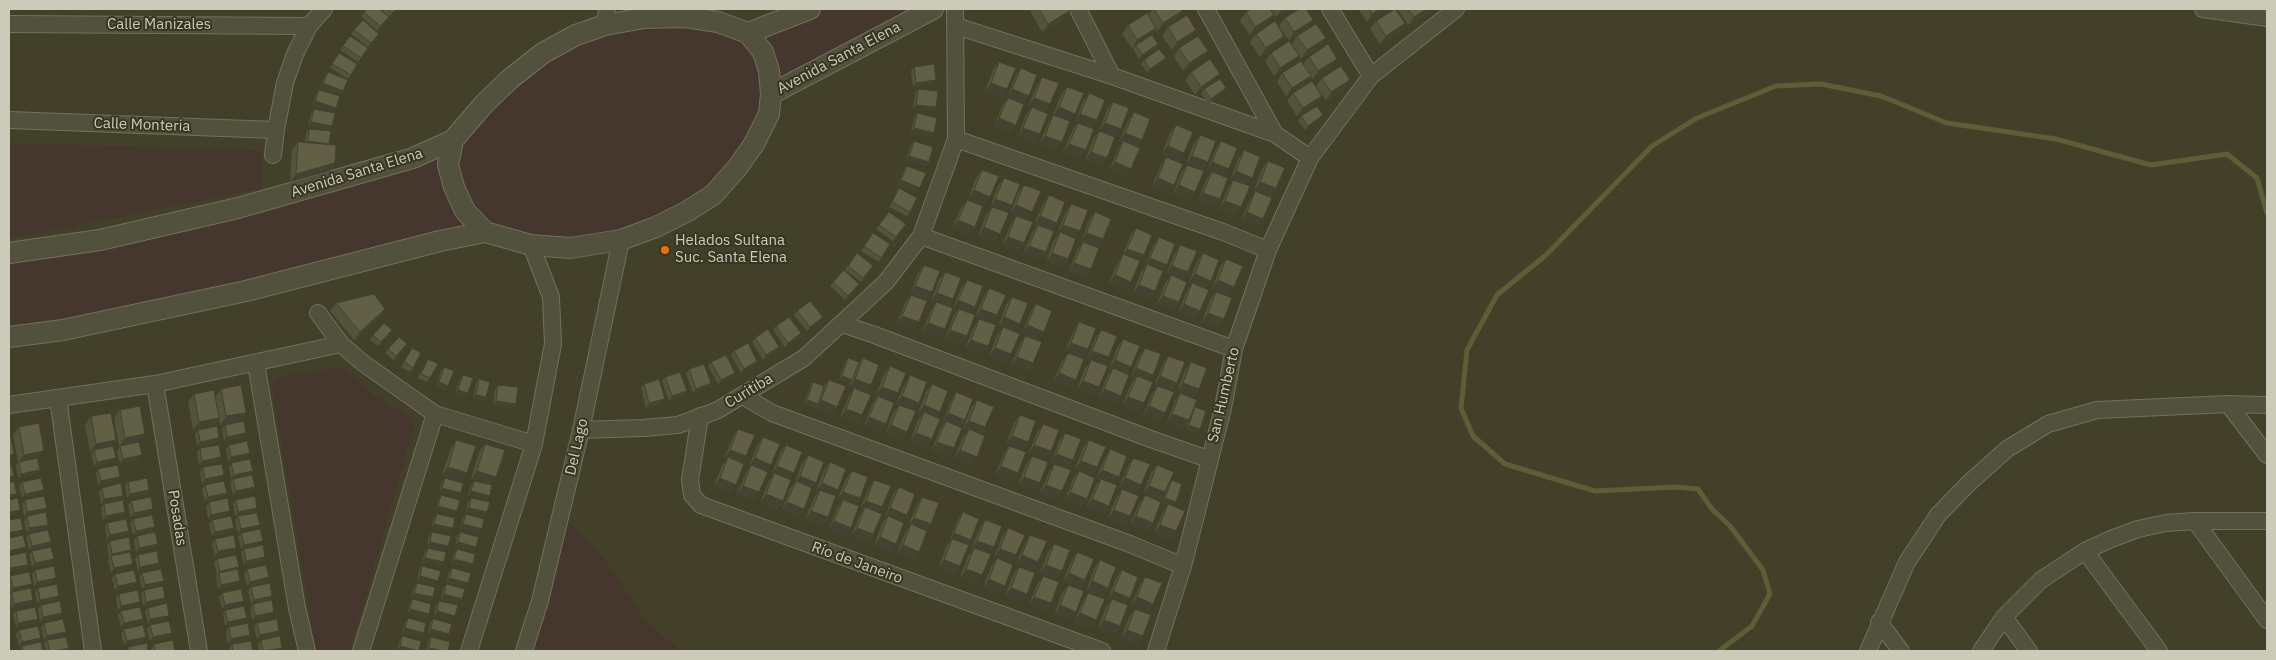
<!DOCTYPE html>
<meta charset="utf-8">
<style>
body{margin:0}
#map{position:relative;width:2276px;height:660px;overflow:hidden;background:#424029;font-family:"IBM Plex Sans",sans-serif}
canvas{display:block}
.frame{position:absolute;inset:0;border:10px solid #cccbba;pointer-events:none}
</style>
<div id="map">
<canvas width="2276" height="660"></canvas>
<div class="frame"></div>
</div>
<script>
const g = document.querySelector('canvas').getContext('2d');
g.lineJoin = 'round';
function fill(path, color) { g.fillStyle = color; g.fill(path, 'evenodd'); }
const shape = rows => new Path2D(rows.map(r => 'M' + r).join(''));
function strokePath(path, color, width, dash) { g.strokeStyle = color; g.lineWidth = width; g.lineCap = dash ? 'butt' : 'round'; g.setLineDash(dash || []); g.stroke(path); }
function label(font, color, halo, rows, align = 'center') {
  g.font = font + ' "IBM Plex Sans",sans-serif'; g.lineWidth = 4; g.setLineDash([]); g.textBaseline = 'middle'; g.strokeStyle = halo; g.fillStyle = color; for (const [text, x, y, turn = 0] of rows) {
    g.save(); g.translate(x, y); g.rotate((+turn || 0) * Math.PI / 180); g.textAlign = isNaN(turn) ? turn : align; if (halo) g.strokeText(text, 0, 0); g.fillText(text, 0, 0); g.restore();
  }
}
fill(shape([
 [810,9,933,9,771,94,713,195,621,240,508,238,9,337,9,253,101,240,453,140,543,53,644,18,748,33],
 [9,143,257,150,263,154,261,189,9,239],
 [331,368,342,368,347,371,372,394,411,417,414,426,350,651,316,651,272,386,276,379,279,377],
 [561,515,603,557,647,623,681,651,524,651]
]), '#45372d');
strokePath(shape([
 [1719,651,1752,626,1770,594,1763,570,1730,526,1712,509,1698,489,1676,487,1595,491,1505,464,1473,436,1461,408,1467,350,1497,295,1546,255,1652,146,1697,118,1776,86,1821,84,1881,96,1947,123,2056,139,2151,165,2227,154,2257,178,2267,213]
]), '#5f5d37', 5);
const minor = shape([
 [1078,9,1112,76],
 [1206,9,1275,134,1310,158],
 [1330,9,1371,76],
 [2203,9,2267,18],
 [9,24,309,26],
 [605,25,607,9],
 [956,26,1112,76,1275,134],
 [9,120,276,130],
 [956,139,1223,232,1268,250],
 [273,155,276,130,285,83,295,54,309,26,324,9],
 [921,236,1234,349],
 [318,313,341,344,363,363,435,414,534,444],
 [842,324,872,334,1148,438,1208,459],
 [256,363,297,608,307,651],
 [155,384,199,651],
 [743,396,772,413,1130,544,1183,566],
 [58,398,93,651],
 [2228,404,2267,455],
 [9,405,155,384,341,344],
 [700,416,690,480,692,495,701,505,1102,651],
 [581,430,643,428,678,425,718,410,804,358,886,282,921,236,956,139,955,9],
 [2195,521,2267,620],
 [2085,551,2159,651],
 [2004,617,2029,651],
 [1879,622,1901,651],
 [361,651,435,414],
 [469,651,534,444,553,344,551,297,531,245],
 [524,651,540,601,581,430,621,240],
 [1156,651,1183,566,1223,408,1234,349,1268,250,1310,158,1371,76,1456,9],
 [1868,651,1907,562,1938,515,1968,484,2007,449,2048,424,2097,410,2228,404,2267,405],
 [1981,651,2004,617,2041,580,2085,551,2111,539,2138,529,2166,523,2195,521,2267,521]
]);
const tertiary = shape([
 [771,94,933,9],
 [453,140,448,165,454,187,465,211,485,232,531,245,570,248,621,240,656,227,686,212,713,195,737,168,754,144,769,114,771,94,769,71,763,52,748,33],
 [9,253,100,240,238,208,413,158,453,140,484,104,510,79,543,53,576,35,605,25,644,18,685,17,718,22,748,33,810,9],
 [9,337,63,330,246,291,440,241,485,232]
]);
strokePath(minor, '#72715e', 18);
strokePath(tertiary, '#72715e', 22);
strokePath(minor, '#52513d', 16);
strokePath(tertiary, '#52513d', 20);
fill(shape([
 [381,9,398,9,389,17],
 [1029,9,1070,9,1071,10,1065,18,1042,32],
 [1153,9,1181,9,1182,11,1176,19,1158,31,1156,29,1151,36,1158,44,1155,49,1139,59,1133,49,1136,46,1132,48,1122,34,1128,25,1148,16],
 [1271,9,1289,9,1276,17],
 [1358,9,1386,9,1367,22],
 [1399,9,1429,9,1427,13,1408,25,1398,10],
 [364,12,389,17,377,31,361,16],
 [1246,12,1268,23,1250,35,1240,21],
 [1285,18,1313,20,1308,28,1289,41,1279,26],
 [1376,21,1405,23,1399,32,1380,44,1370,29],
 [1168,27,1196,30,1191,38,1172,50,1162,36],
 [354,30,376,38,368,47,351,34],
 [1256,34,1284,36,1279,44,1260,57,1250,42],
 [350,36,368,48,358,62,340,50],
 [1297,36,1320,47,1301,59,1292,44],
 [1179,48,1208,51,1202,59,1183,71,1174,57],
 [339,53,357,64,348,79,330,68],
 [1271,53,1293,64,1274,76,1265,61],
 [1309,57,1331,67,1313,79,1311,77,1305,84,1286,96,1277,82,1282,73,1303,64],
 [1144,60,1163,63,1147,73,1141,64],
 [999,62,1002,98,985,91,993,70],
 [914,67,934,84,913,87,911,71],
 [1021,68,1029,96,1023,104,1016,125,1010,133,994,127,1002,106,1008,98,1007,98,1015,77],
 [328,72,340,96,320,87,325,76],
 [1191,72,1220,74,1195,95,1185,80],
 [1042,77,1050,104,1045,112,1040,134,1034,143,1018,136,1026,115,1032,107,1028,106,1037,85],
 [1322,78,1344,89,1326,101,1316,86],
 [1067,87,1075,114,1070,121,1056,150,1039,144,1048,123,1053,115,1061,95],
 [918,89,936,107,934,111,913,109,915,93],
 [1204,89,1224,92,1208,103,1201,94],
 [319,90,336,108,333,112,312,105,316,94],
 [1089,93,1097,120,1091,128,1080,159,1063,152,1072,131,1077,123,1075,122,1083,101],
 [1293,93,1322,96,1316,104,1297,116,1287,101],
 [1113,102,1115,137,1107,158,1101,166,1085,160,1093,139,1099,131,1107,110],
 [314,109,330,130,308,126,311,114],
 [1134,112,1142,140,1137,147,1125,177,1109,170,1118,150,1122,143,1119,141,1128,121],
 [917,113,934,133,931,137,911,133,914,117],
 [1301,116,1320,119,1305,130,1298,121],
 [1176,125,1184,153,1178,161,1162,154,1170,133],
 [309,129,335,163,330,171,290,182,292,150,298,142,305,143,306,133],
 [1200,135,1208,162,1202,170,1186,164,1194,143],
 [914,141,929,162,926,166,906,160,911,145],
 [1221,141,1220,199,1214,207,1198,201,1206,180,1211,172,1207,170,1215,150],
 [1244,150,1236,215,1219,209,1228,188,1233,181,1230,180,1238,159],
 [1166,157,1169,193,1152,186,1161,165],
 [1268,161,1276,188,1271,197,1254,190,1262,169],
 [1187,165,1189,200,1173,194,1181,173],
 [907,166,917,192,898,185,904,170],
 [982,170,985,205,968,199,976,178],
 [1004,178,1012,205,1006,212,994,242,978,236,986,215,992,208,990,207,998,186],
 [1024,185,1027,220,1024,243,1019,251,1002,245,1011,224,1016,216,1010,214,1018,193],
 [899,188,910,212,907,216,889,207],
 [1255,191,1258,227,1241,220,1250,200],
 [1049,195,1046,252,1040,260,1023,254,1032,233,1037,226,1034,224,1043,204],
 [967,200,975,227,969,235,952,229,961,208],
 [1071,204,1080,231,1075,238,1062,268,1046,261,1054,240,1059,234,1057,233,1066,212],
 [889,212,906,224,893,241,876,229],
 [1095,212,1103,239,1097,248,1085,278,1069,271,1077,250,1083,242,1081,241,1089,220],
 [1136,228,1144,255,1140,261,1126,290,1109,283,1118,262,1122,257,1130,236],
 [873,233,890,244,879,262,861,251],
 [1159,237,1167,265,1163,270,1149,300,1133,293,1141,272,1145,267,1153,246],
 [1180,245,1188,272,1183,280,1179,302,1173,310,1157,304,1165,283,1171,276,1166,274,1175,253],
 [857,253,873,266,861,282,845,270],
 [1203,253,1205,289,1200,311,1195,319,1178,312,1187,291,1192,284,1189,282,1197,262],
 [1226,259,1228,295,1212,288,1220,267],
 [924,265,932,292,926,300,910,294,918,273],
 [945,272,953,299,948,306,953,308,961,288,967,280,975,307,970,313,967,336,961,344,945,338,953,317,957,311,953,309,945,329,939,337,922,331,931,310,936,303,931,301,939,280],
 [833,282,859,284,845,300,830,286],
 [989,288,997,315,992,324,982,354,965,348,974,327,979,319,990,323,975,317,984,296],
 [1216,292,1224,319,1218,327,1202,321,1210,300],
 [911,295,913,330,897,324,905,303],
 [1012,297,1015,332,1011,354,1005,363,989,356,997,335,1003,328,998,326,1006,305],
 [336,303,385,309,379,317,354,340,330,311],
 [1036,304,1038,340,1022,333,1030,313],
 [797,311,820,321,807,331,794,315],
 [1079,322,1088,349,1082,358,1065,351,1074,330],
 [776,326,798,338,785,347,773,330],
 [1101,330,1103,365,1099,387,1093,395,1077,389,1085,368,1091,361,1087,359,1095,338],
 [389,334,378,346,370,340,373,335],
 [1025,336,1033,363,1028,371,1011,365,1020,344],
 [755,338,776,351,763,360,752,342],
 [1123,339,1126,374,1121,396,1115,404,1099,397,1107,376,1112,370,1109,369,1117,348],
 [404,348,393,360,385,353,388,349],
 [412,348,413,368,410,372,401,367],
 [1145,348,1149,381,1144,403,1139,412,1122,405,1131,384,1135,378,1131,377,1139,356],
 [734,351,757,361,754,365,741,373,731,355],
 [1068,353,1070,388,1053,382,1062,361],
 [1168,356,1177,383,1171,391,1165,413,1160,421,1143,415,1152,394,1157,386,1154,385,1163,364],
 [848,358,857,366,863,358,871,385,866,393,862,415,857,424,840,417,849,396,854,389,849,387,851,382,849,384,839,380,845,363],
 [428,359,430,378,427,382,418,378],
 [711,362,735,373,732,377,718,384,708,366],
 [1191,362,1199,389,1193,397,1177,391,1185,370],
 [890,366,898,393,892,402,876,395,884,374],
 [444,367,446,390,436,387,441,371],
 [689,369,711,383,708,387,693,393,686,374],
 [463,375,468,393,465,398,455,394,460,379],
 [910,375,919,403,913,410,907,432,901,440,885,434,893,413,899,405,896,404,905,384],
 [665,377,687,391,684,396,669,401,662,381],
 [479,379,486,397,483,402,473,399,476,383],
 [829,380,832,415,815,409,816,405,815,408,804,404,810,386,813,382,823,388],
 [644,384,662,403,646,408,641,388],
 [932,384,936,417,932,439,926,448,910,441,918,420,922,415,918,413,926,392],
 [498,385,516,404,513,408,493,405,495,389],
 [221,389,246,413,240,421,220,425,219,418,213,426,193,430,188,402,194,394,215,397],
 [956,392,965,420,960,427,954,448,948,457,932,450,940,429,945,422,943,421,951,401],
 [1180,393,1189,420,1183,429,1167,422,1175,401],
 [878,396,886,424,880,432,864,425,872,404],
 [977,400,985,427,981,434,971,465,954,458,963,437,968,431,963,429,971,408],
 [1195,407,1197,433,1186,429,1193,412],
 [120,410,139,442,139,459,120,463,117,451,120,446,137,443,119,446,114,418],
 [1020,415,1028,442,1022,451,1006,444,1014,423],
 [91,416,112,446,113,462,94,466,91,454,93,452,90,452,85,425],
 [1043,424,1045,459,1029,453,1037,432],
 [225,425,243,437,224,441,222,429],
 [19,427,38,459,40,470,37,474,18,478,16,466,18,463,13,435],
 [738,429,742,463,730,493,714,486,722,465,727,459,724,458,733,437],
 [198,430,216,443,197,446,195,434],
 [1065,433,1073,460,1067,469,1051,462,1059,441],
 [763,437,767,471,759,492,754,501,737,494,746,473,750,467,749,466,757,446],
 [456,440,467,473,462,481,442,475,451,448],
 [1089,440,1097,467,1091,476,1075,469,1083,448],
 [485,444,490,485,487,500,468,495,471,485,474,481,487,484,471,479,479,452],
 [229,445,250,453,247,457,228,461,226,449],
 [786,445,789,479,783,501,777,509,760,502,769,481,773,475,772,474,780,453],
 [1009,446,1018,473,1012,481,995,475,1004,454],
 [200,448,221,457,218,461,199,465,197,453],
 [1110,449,1114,484,1109,506,1103,514,1086,508,1095,487,1100,480,1096,478,1105,458],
 [808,455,812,489,804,509,798,517,782,510,790,489,795,482,802,463],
 [1032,456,1040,483,1034,491,1018,485,1026,464],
 [1133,458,1141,485,1136,493,1119,487,1128,466],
 [250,459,231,479,229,467,231,463],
 [830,462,834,496,828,517,822,526,805,519,814,498,818,492,816,491,824,470],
 [1054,464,1062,491,1056,499,1040,493,1049,472],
 [1157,465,1165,492,1160,501,1143,494,1151,473],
 [203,467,224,475,221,480,202,484,200,472],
 [98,469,117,481,98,485,96,473],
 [852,471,860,498,855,505,851,528,845,536,829,529,837,508,842,502,837,500,846,479],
 [1079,471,1087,499,1081,507,1065,500,1073,479],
 [445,478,458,497,439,492,442,482],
 [233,479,252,491,233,495,230,483],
 [874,480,879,512,873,534,868,543,851,536,860,515,863,510,860,509,869,488],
 [1172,480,1173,506,1176,531,1171,540,1154,533,1163,512,1168,504,1162,502,1169,484],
 [22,482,44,490,41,494,22,498,19,486],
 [128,482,149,490,146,494,127,498,125,486],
 [205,485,227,493,224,497,205,501,202,489],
 [899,487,902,522,896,544,890,552,874,545,882,524,887,517,885,516,893,495],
 [102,488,123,496,120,500,101,504,99,492],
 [1122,489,1130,516,1124,525,1108,518,1116,498],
 [441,495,454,515,436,510,438,500],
 [1145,495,1153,523,1147,531,1130,524,1139,504],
 [922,497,931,524,926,530,919,552,913,560,897,553,905,533,910,526,908,526,917,505],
 [471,498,484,517,466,512,468,502],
 [25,500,44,512,24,516,22,504],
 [236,500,254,512,235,516,233,504],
 [131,501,150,513,131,517,128,505],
 [209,502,227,515,208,519,206,507],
 [104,504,125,512,122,516,103,520,101,508],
 [963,512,971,540,967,545,960,566,954,574,938,568,946,547,950,542,949,542,957,521],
 [437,514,453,528,450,532,431,528,434,518],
 [466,514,479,533,460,528,463,518],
 [27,516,48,525,46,529,27,533,24,521],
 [238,516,257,529,238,533,235,521],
 [133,519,152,531,133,535,130,523],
 [212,520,234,528,231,532,212,536,209,524],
 [985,520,994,547,989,554,982,575,976,584,960,577,968,556,973,550,971,549,980,528],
 [107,523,126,535,107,539,105,527],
 [1008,528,1016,555,1010,564,994,557,1002,537],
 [432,532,445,551,427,546,429,536],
 [460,532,473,551,455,546,457,536],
 [241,533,260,545,241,549,238,537],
 [29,534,48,546,29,550,26,538],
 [1030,535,1038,562,1033,570,1016,564,1025,543],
 [137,536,155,548,136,552,134,540],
 [215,539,234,552,215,556,212,544],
 [110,541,129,552,130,568,111,572,108,560,110,558,109,558,107,546],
 [1054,544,1062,571,1056,579,1040,573,1048,552],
 [428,548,441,567,422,562,425,552],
 [244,549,262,561,244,565,241,553],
 [457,549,470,568,451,563,454,553],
 [32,551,51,564,32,567,29,556],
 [1077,552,1085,580,1080,588,1063,581,1072,560],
 [138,555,156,567,138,571,135,559],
 [997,558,1005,586,999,594,983,588,991,567],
 [217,559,239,567,237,569,237,585,218,589,216,577,217,575,214,563],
 [1100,560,1108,588,1102,596,1086,590,1094,569],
 [422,566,435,585,417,581,419,570],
 [1019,567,1027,594,1021,602,1005,596,1013,575],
 [452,568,468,583,465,587,446,582,449,572],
 [247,569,266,582,247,586,244,574],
 [35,570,53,583,34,586,32,574],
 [1122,570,1125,604,1120,626,1114,635,1098,628,1106,607,1111,601,1108,599,1116,578],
 [142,573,161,585,142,589,139,577],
 [115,574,134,586,115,590,112,578],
 [10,576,29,588,33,600,30,604,12,608,9,596,12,592,10,592,9,588,9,578],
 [1043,576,1051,603,1045,611,1029,605,1037,584],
 [1145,577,1153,604,1147,612,1131,605,1140,585],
 [417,583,430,602,411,597,414,587],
 [446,584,462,599,459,603,441,599,443,589],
 [1068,585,1070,620,1054,614,1062,593],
 [251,587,270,600,251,604,248,592],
 [38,588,56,600,37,604,35,592],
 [144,590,165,598,162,602,143,606,141,594],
 [222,593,241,605,222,609,219,597],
 [1088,593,1096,620,1091,628,1074,622,1083,601],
 [119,594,137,606,118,610,116,598],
 [412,599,426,618,407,614,410,603],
 [439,601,452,620,434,615,436,605],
 [253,604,271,616,252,620,250,608],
 [41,605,62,613,59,617,40,621,38,609],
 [148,608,166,620,148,624,145,612],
 [1135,609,1143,636,1137,644,1121,638,1129,617],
 [225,610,244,622,225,626,223,614],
 [16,611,35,623,16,627,13,615],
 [121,611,140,623,121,627,118,615],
 [408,618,424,633,421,637,402,633,405,623],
 [433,619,446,638,428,633,430,623],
 [44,623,63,636,44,640,41,628],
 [257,623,276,635,257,639,254,627],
 [150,625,169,637,150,641,147,629],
 [229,627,250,635,247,640,228,644,226,631],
 [124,629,143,642,124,645,121,634],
 [19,630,38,642,19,646,16,634],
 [402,636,421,641,418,651,401,651,397,650,400,640],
 [431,637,448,651,426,651,428,642],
 [47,640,69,648,67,651,46,651,44,645],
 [261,640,280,651,259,651,258,644],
 [154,644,175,651,152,651,151,648],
 [232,644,253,651,229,651,229,649],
 [22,646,43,651,20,651]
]), '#53523b');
fill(shape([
 [396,9,398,9,389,17,392,13],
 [1282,9,1289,9,1276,17],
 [1380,9,1386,9,1367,22,1372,14],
 [1426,9,1429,9,1427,13,1408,25,1414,17],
 [1071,10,1065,18,1042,32,1048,24],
 [1182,11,1176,19,1158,31,1163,23],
 [1274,15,1268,23,1250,35,1255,27],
 [1313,20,1308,28,1289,41,1294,32],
 [1405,23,1399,32,1380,44,1386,36],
 [1156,28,1151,36,1132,48,1137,40],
 [1196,30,1191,38,1172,50,1177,42],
 [1284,36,1279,44,1260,57,1266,48],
 [1326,38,1320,47,1301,59,1307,50],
 [1158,44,1155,49,1139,59,1142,55],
 [1208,51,1202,59,1183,71,1189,63],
 [1299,56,1293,64,1274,76,1280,68],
 [1166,58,1163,63,1147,73,1150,69],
 [1337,59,1331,67,1313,79,1318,71],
 [1220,74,1214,82,1195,95,1201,87],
 [1311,76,1305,84,1286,96,1292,88],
 [936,80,934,84,913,87,916,83],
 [1350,80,1344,89,1326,101,1331,92],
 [323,83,343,91,340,96,320,87],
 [991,83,1007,89,1002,98,985,91],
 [1226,88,1224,92,1208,103,1211,99],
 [1012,89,1029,96,1023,104,1007,98],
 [1322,96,1316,104,1297,116,1303,108],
 [1034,98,1050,104,1045,112,1028,106],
 [315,101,336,108,333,112,312,105],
 [916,105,936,107,934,111,913,109],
 [1059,107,1075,114,1069,122,1053,116],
 [1080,114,1097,120,1091,129,1075,122],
 [1323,115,1320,119,1305,130,1308,126],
 [999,118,1016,125,1010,133,994,127],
 [311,122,332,126,330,130,308,126],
 [1105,123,1121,129,1115,137,1099,131],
 [914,128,934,133,931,137,911,133],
 [1023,128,1040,134,1034,143,1018,136],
 [1125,133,1142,140,1136,148,1119,141],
 [1045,136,1062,142,1056,150,1039,144],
 [308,141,329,144,326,148,305,145],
 [1069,144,1086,150,1080,159,1063,152],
 [1168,146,1184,153,1178,161,1162,154],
 [1091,152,1107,158,1101,166,1085,160],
 [909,156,929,162,926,166,906,160],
 [1192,156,1208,162,1202,170,1186,164],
 [1115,162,1131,169,1125,177,1109,170],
 [1212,162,1229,169,1223,177,1207,170],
 [335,163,330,171,290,182,296,174],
 [1236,171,1252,178,1246,186,1230,180],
 [1158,178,1174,185,1169,193,1152,186],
 [901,180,920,188,917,192,898,185],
 [1260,182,1276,188,1271,197,1254,190],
 [1179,185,1195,192,1189,200,1173,194],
 [974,190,990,197,985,205,968,199],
 [1203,193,1220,199,1214,207,1198,201],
 [995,199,1012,205,1006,213,990,207],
 [1225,201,1241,207,1236,215,1219,209],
 [1016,205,1032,212,1026,220,1010,214],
 [1247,212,1263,219,1258,227,1241,220],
 [1040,216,1057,223,1051,231,1034,224],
 [958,220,975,227,969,235,952,229],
 [1063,225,1080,231,1074,240,1060,232,1059,234,1057,233],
 [984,227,1000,234,994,242,978,236],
 [1086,233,1103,239,1097,248,1081,241],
 [1008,237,1024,243,1019,251,1002,245],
 [1029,246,1046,252,1040,260,1023,254],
 [1127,249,1144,255,1138,264,1123,255],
 [1052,253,1068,259,1062,268,1046,261],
 [1150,258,1167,265,1161,273,1147,264,1145,266],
 [1074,263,1091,269,1085,278,1069,271],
 [1172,266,1188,272,1183,280,1166,274],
 [1195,274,1211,281,1205,289,1189,282],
 [1115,275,1131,282,1126,290,1109,283],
 [1218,280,1234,287,1228,295,1212,288],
 [1139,285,1155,291,1149,300,1133,293],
 [915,286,932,292,926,300,910,294],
 [937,293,953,299,947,307,931,301],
 [1163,296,1179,302,1173,310,1157,304],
 [958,300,975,307,969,315,959,309,957,311,953,309],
 [1184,304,1200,311,1195,319,1178,312],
 [385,309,379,317,354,340,360,332],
 [981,309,997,315,992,324,975,317],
 [1208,313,1224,319,1218,327,1202,321],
 [902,316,919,322,913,330,897,324],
 [823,317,820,321,807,331,810,327],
 [1004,317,1020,324,1014,332,998,326],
 [928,323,945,329,939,337,922,331],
 [1027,325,1044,332,1038,340,1022,333],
 [950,330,967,336,961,344,945,338],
 [801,333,798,338,785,347,788,343],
 [971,340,988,346,982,354,965,348],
 [1071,343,1088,349,1082,358,1065,351],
 [779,347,776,351,763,360,766,355],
 [995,348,1011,354,1005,363,989,356],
 [1092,351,1109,357,1103,365,1087,359],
 [1017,357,1033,363,1028,371,1011,365],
 [1115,360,1131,367,1126,375,1109,369],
 [757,361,754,365,741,373,744,369],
 [1136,368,1153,375,1147,383,1137,376,1135,378,1131,377],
 [735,373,732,377,718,384,721,380],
 [1059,373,1076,380,1070,388,1053,382],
 [842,376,852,380,849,384,839,380],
 [1160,376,1177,383,1171,391,1154,385],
 [855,379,871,385,865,394,849,387],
 [1083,381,1099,387,1093,395,1077,389],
 [439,382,448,386,446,390,436,387],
 [711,383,708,387,693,393,696,389],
 [1183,383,1199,389,1193,397,1177,391],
 [882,387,898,393,892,402,876,395],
 [1104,389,1121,396,1115,404,1099,397],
 [458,390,468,393,465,398,455,394],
 [687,391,684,396,669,401,672,396],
 [476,395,486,397,483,402,473,399],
 [902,396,919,403,913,411,896,404],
 [1128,397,1144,403,1139,412,1122,405],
 [665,399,662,403,646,408,649,403],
 [807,400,818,404,815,408,804,404],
 [821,400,837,407,832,415,815,409],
 [496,401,516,404,513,408,493,405],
 [924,405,940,412,934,420,924,412,922,415,918,413],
 [1149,406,1165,413,1160,421,1143,415],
 [846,409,862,415,857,424,840,417],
 [246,413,240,421,220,425,226,416],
 [948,413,965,420,959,428,943,421],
 [1172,414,1189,420,1183,429,1167,422],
 [869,417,886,424,880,432,864,425],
 [219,418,213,426,193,430,199,422],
 [969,421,985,427,980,436,969,429,968,431,963,429],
 [891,425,907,432,901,440,885,434],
 [1189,425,1200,429,1197,433,1186,429],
 [246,433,243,437,224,441,227,437],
 [916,433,932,439,926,448,910,441],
 [145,434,139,442,119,446,125,438],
 [1012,436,1028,442,1022,451,1006,444],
 [219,438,216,443,197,446,200,442],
 [116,440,110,449,94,450,93,452,90,452,96,444],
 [937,442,954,448,948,457,932,450],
 [1034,445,1051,451,1045,459,1029,453],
 [730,450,746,456,741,464,724,458],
 [960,450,977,457,971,465,954,458],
 [44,451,38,459,18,463,24,455],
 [250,453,247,457,228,461,231,457],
 [14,454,9,462,9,455],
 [1056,454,1073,460,1067,469,1051,462],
 [142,455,139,459,120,463,123,459],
 [221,457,218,461,199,465,202,461],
 [116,458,113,462,94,466,97,462],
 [755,458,771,465,765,473,751,465,750,467,749,466],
 [1081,461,1097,467,1091,476,1075,469],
 [777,466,794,473,788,481,774,473,773,475,772,474],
 [1001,466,1018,473,1012,481,995,475],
 [448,467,467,473,462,481,442,475],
 [40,470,37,474,18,478,21,474],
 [1102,470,1119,477,1113,485,1096,478],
 [253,471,250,475,231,479,234,475],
 [477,471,496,477,490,485,471,479],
 [224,475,221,480,202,484,205,479],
 [14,476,11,480,9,481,9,477],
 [800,476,816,483,810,491,794,484],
 [120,477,117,481,98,485,101,481],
 [1024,477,1040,483,1034,491,1018,485],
 [720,478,736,485,730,493,714,486],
 [1125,478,1141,485,1136,493,1119,487],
 [822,483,838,490,832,498,820,490,818,492,816,491],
 [1046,485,1062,491,1056,499,1040,493],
 [743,486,759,492,754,501,737,494],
 [1149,486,1165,492,1160,501,1143,494],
 [255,487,252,491,233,495,236,491],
 [442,488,461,493,458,497,439,492],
 [44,490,41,494,22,498,25,494],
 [149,490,146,494,127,498,130,494],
 [471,491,490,496,487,500,468,495],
 [843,492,860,498,854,506,837,500],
 [1070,492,1087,499,1081,507,1065,500],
 [227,493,224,497,205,501,208,497],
 [17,494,14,498,9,499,9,495],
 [766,494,783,501,777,509,760,502],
 [123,496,120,500,101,504,104,499],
 [1165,498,1176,502,1173,506,1162,502],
 [1092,499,1109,506,1103,514,1086,508],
 [866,501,882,507,877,516,865,507,863,510,860,509],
 [787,502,804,509,798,517,782,510],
 [438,506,457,511,454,515,436,510],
 [47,508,44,512,24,516,27,512],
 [257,508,254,512,235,516,238,512],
 [469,508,487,512,484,517,466,512],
 [890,508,907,515,901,523,885,516],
 [153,509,150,513,131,517,134,513],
 [20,510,17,514,9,516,9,512],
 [1114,510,1130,516,1124,525,1108,518],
 [230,511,227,515,208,519,211,515],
 [811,511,828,517,822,526,805,519],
 [125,512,122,516,103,520,106,516],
 [1136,516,1153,523,1147,531,1130,524],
 [914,518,931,524,925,532,911,524,910,526,908,526],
 [834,521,851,528,845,536,829,529],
 [434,524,453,528,450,532,431,528],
 [463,524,482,529,479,533,460,528],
 [48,525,46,529,27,533,29,528],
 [260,525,257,529,238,533,241,529],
 [1160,525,1176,531,1171,540,1154,533],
 [155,527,152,531,133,535,136,531],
 [234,528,231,532,212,536,215,532],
 [857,528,873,534,868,543,851,536],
 [23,530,20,534,9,537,9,533],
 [129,531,126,535,107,539,110,535],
 [954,533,971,540,965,548,952,539,950,542,949,542],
 [880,537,896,544,890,552,874,545],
 [263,541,260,545,241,549,244,545],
 [977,541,994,547,988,555,971,549],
 [51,542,48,546,29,550,32,546],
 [430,542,448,546,445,551,427,546],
 [458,542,476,547,473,551,455,546],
 [158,544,155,548,136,552,139,548],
 [903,545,919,552,913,560,897,553],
 [26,547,23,551,9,554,9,551],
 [236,548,234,552,215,556,218,551],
 [1000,549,1016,555,1010,564,994,557],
 [131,550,128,554,111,556,109,558,112,554],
 [1022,555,1038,562,1033,570,1016,564],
 [265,557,262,561,244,565,246,561],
 [425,558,444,562,441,567,422,562],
 [54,559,51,564,32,567,35,563],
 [454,559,473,564,470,568,451,563],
 [944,560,960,566,954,574,938,568],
 [159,563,156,567,138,571,140,567],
 [133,564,130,568,111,572,114,568],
 [28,565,26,569,9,572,9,568],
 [1046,565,1062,571,1056,579,1040,573],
 [239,567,236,571,219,573,217,575,220,571],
 [966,569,982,575,976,584,960,577],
 [1069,573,1085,580,1080,588,1063,581],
 [420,576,438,581,435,585,417,581],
 [269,577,266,582,247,586,250,582],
 [56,578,53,583,34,586,37,582],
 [449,578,468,583,465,587,446,582],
 [989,579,1005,586,999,594,983,588],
 [164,581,161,585,142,589,145,585],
 [240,581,237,585,218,589,221,585],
 [1092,581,1108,588,1102,596,1086,590],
 [137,582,134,586,115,590,118,586],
 [32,584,29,588,10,592,13,588],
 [1011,588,1027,594,1021,602,1005,596],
 [1113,591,1130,598,1124,606,1108,599],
 [414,593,433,597,430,602,411,597],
 [444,594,462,599,459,603,441,599],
 [59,596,56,600,37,604,40,600],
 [272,596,270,600,251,604,254,600],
 [1034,597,1051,603,1045,611,1029,605],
 [1137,597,1153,604,1147,612,1131,605],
 [165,598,162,602,143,606,146,602],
 [33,600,30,604,12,608,14,604],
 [244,601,241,605,222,609,225,605],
 [140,602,137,606,118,610,121,606],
 [1060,605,1076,612,1070,620,1054,614],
 [410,609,429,614,426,618,407,614],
 [437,611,455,616,452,620,434,615],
 [274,612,271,616,252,620,255,616],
 [62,613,59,617,40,621,43,617],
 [1080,613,1096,620,1091,628,1074,622],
 [169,616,166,620,148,624,150,619],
 [247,618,244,622,225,626,228,622],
 [38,619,35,623,16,627,18,623],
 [143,619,140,623,121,627,124,623],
 [1104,620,1120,626,1114,635,1098,628],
 [405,628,424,633,421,637,402,633],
 [431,629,449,634,446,638,428,633],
 [1127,630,1143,636,1137,644,1121,638],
 [279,631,276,635,257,639,260,635],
 [66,632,63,636,44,640,47,636],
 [172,633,169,637,150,641,153,637],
 [250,635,247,640,228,644,231,639],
 [146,637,143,642,124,645,127,641],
 [41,638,38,642,19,646,22,642],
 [400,646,419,651,401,651,397,650],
 [69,648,67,651,55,651],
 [282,648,280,651,266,651],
 [429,648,444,651,426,651]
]), '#444230');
const building = shape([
 [367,9,379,9,389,17,380,26,364,12,367,9],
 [388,9,396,9,392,13,388,9],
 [1039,9,1070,9,1071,10,1048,24,1039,9],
 [1154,9,1181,9,1182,11,1163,23,1154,9],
 [1251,9,1270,9,1274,15,1255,27,1246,12,1251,9],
 [1299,9,1306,9,1313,20,1294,32,1285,18,1299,9],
 [1369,9,1380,9,1372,14,1369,9],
 [1395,9,1405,23,1386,36,1376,21,1395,9],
 [1408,9,1426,9,1414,17,1408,9],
 [1147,13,1156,28,1137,40,1128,25,1147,13],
 [1187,15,1196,30,1177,42,1168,27,1187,15],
 [363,20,379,34,371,43,354,30,363,20],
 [1275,21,1284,36,1266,48,1256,34,1275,21],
 [1316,24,1326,38,1307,50,1297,36,1316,24],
 [1152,35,1158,44,1142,55,1136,45,1152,35],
 [350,36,368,48,361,58,343,46,350,36],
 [1198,36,1208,51,1189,63,1179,48,1198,36],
 [1289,41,1299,56,1280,68,1271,53,1289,41],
 [1328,44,1337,59,1318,71,1309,57,1328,44],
 [1159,49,1166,58,1150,69,1144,60,1159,49],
 [339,53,357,64,351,75,332,64,339,53],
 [1210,59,1220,74,1201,87,1191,72,1210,59],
 [1301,61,1311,76,1292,88,1282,73,1301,61],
 [999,62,1016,68,1007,89,991,83,999,62],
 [934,64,936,80,916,83,914,67,934,64],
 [1341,66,1350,80,1331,92,1322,78,1341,66],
 [1021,68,1037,75,1029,96,1012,89,1021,68],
 [328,72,348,80,343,91,323,83,328,72],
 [1042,77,1059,83,1050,104,1034,98,1042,77],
 [1220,79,1226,88,1211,99,1204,89,1220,79],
 [1312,81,1322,96,1303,108,1293,93,1312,81],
 [1067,87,1084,93,1075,114,1059,107,1067,87],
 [918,89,938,91,936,107,916,105,918,89],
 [319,90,340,96,336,108,315,101,319,90],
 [1089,93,1105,100,1097,120,1080,114,1089,93],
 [1008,98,1024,104,1016,125,999,118,1008,98],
 [1113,102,1129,108,1121,129,1105,123,1113,102],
 [1317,106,1323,115,1308,126,1301,116,1317,106],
 [1032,107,1048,114,1040,134,1023,128,1032,107],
 [314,109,335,113,332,126,311,122,314,109],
 [1134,112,1150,119,1142,140,1125,133,1134,112],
 [917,113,937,118,934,133,914,128,917,113],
 [1053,115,1070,121,1062,142,1045,136,1053,115],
 [1078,123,1094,129,1086,150,1069,144,1078,123],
 [1176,125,1193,132,1184,153,1168,146,1176,125],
 [309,129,331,131,329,144,308,141,309,129],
 [1099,131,1115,137,1107,158,1091,152,1099,131],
 [1200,135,1216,141,1208,162,1192,156,1200,135],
 [914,141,933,147,929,162,909,156,914,141],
 [1123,141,1140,148,1131,169,1115,162,1123,141],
 [1221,141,1237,148,1229,169,1212,162,1221,141],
 [298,142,336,145,335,163,296,174,298,142],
 [1244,150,1260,157,1252,178,1236,171,1244,150],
 [1166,157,1183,164,1174,185,1158,178,1166,157],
 [1268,161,1285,168,1276,188,1260,182,1268,161],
 [1187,165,1204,171,1195,192,1179,185,1187,165],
 [907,166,926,173,920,188,901,180,907,166],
 [982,170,999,176,990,197,974,190,982,170],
 [1212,172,1228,178,1220,199,1203,193,1212,172],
 [1004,178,1020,184,1012,205,995,199,1004,178],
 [1233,180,1250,186,1241,207,1225,201,1233,180],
 [1024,185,1041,191,1032,212,1016,205,1024,185],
 [899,188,917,198,910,212,892,202,899,188],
 [1255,191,1272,198,1263,219,1247,212,1255,191],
 [1049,195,1065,202,1057,223,1040,216,1049,195],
 [967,200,983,206,975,227,958,220,967,200],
 [1071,204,1088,210,1080,231,1063,225,1071,204],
 [992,207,1009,213,1000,234,984,227,992,207],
 [889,212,906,224,896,237,879,225,889,212],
 [1095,212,1111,219,1103,239,1086,233,1095,212],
 [1016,216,1033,222,1024,243,1008,237,1016,216],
 [1038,225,1054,231,1046,252,1029,246,1038,225],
 [1136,228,1152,235,1144,255,1127,249,1136,228],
 [1060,232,1076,239,1068,259,1052,253,1060,232],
 [873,233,890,244,881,258,864,246,873,233],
 [1159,237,1175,244,1167,265,1150,258,1159,237],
 [1083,242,1099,248,1091,269,1074,263,1083,242],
 [1180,245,1197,251,1188,272,1172,266,1180,245],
 [857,253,873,266,863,278,848,266,857,253],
 [1203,253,1219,260,1211,281,1195,274,1203,253],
 [1123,254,1140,261,1131,282,1115,275,1123,254],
 [1226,259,1243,266,1234,287,1218,280,1226,259],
 [1147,264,1163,271,1155,291,1139,285,1147,264],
 [924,265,940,271,932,292,915,286,924,265],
 [844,270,859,284,848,296,833,282,844,270],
 [945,272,961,278,953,299,937,293,945,272],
 [1171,275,1187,282,1179,302,1163,296,1171,275],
 [967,280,983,286,975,307,958,300,967,280],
 [1192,283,1209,290,1200,311,1184,304,1192,283],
 [989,288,1006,295,997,315,981,309,989,288],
 [1216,292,1232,298,1224,319,1208,313,1216,292],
 [374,294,385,309,360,332,336,303,374,294],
 [911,295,927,301,919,322,902,316,911,295],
 [1012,297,1028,303,1020,324,1004,317,1012,297],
 [810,301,823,317,810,327,797,311,810,301],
 [936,302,953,308,945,329,928,323,936,302],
 [1036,304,1052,311,1044,332,1027,325,1036,304],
 [959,309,975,315,967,336,950,330,959,309],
 [789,317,801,333,788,343,776,326,789,317],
 [979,319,996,325,988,346,971,340,979,319],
 [1079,322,1096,328,1088,349,1071,343,1079,322],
 [384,323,392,330,381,342,373,335,384,323],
 [1003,327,1020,334,1011,354,995,348,1003,327],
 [768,329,779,347,766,355,755,338,768,329],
 [1101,330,1117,336,1109,357,1092,351,1101,330],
 [1025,336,1042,342,1033,363,1017,357,1025,336],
 [399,337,407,344,396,356,388,349,399,337],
 [1123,339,1140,346,1131,367,1115,360,1123,339],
 [748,343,757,361,744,369,734,351,748,343],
 [412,348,421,353,413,368,404,362,412,348],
 [1145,348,1161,354,1153,375,1136,368,1145,348],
 [1068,353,1084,359,1076,380,1059,373,1068,353],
 [726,355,735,373,721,380,711,362,726,355],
 [1168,356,1185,362,1177,383,1160,376,1168,356],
 [848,358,859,362,852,380,842,376,848,358],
 [863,358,879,365,871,385,855,379,863,358],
 [428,359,438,364,430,378,421,374,428,359],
 [1091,360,1108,366,1099,387,1083,381,1091,360],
 [1191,362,1207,368,1199,389,1183,383,1191,362],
 [704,364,711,383,696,389,689,369,704,364],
 [890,366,906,373,898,393,882,387,890,366],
 [444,367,454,371,448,386,439,382,444,367],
 [1113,368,1129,375,1121,396,1104,389,1113,368],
 [680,372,687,391,672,396,665,377,680,372],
 [463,375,473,378,468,393,458,390,463,375],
 [910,375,927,382,919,403,902,396,910,375],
 [1137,376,1153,382,1144,403,1128,397,1137,376],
 [479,379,490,382,486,397,476,395,479,379],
 [659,379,665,399,649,403,644,384,659,379],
 [829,380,846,386,837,407,821,400,829,380],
 [813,382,824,386,818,404,807,400,813,382],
 [932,384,948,391,940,412,924,405,932,384],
 [241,385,246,413,226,416,221,389,241,385],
 [498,385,518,387,516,404,496,401,498,385],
 [1157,386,1174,392,1165,413,1149,406,1157,386],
 [854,388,871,395,862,415,846,409,854,388],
 [214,390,219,418,199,422,194,394,214,390],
 [956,392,973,399,965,420,948,413,956,392],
 [1180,393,1197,400,1189,420,1172,414,1180,393],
 [878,396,894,403,886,424,869,417,878,396],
 [977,400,994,407,985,427,969,421,977,400],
 [899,405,916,411,907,432,891,425,899,405],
 [140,406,145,434,125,438,120,410,140,406],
 [1195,407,1206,411,1200,429,1189,425,1195,407],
 [924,412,940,419,932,439,916,433,924,412],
 [111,413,116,440,96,444,91,416,111,413],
 [1020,415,1036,421,1028,442,1012,436,1020,415],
 [244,421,246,433,227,437,225,425,244,421],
 [946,421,962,428,954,448,937,442,946,421],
 [39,423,44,451,24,455,19,427,39,423],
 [1043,424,1059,430,1051,451,1034,445,1043,424],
 [217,426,219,438,200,442,198,430,217,426],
 [9,427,14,454,9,455,9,427],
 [738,429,755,435,746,456,730,450,738,429],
 [969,429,985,436,977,457,960,450,969,429],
 [1065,433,1081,439,1073,460,1056,454,1065,433],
 [763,437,780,444,771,465,755,458,763,437],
 [456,440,476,446,467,473,448,467,456,440],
 [1089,440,1106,447,1097,467,1081,461,1089,440],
 [247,441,250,453,231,457,229,445,247,441],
 [139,442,142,455,123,459,120,446,139,442],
 [485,444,505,450,496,477,477,471,485,444],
 [219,445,221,457,202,461,200,448,219,445],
 [786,445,802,452,794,473,777,466,786,445],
 [113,446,116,458,97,462,94,450,113,446],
 [1009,446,1026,452,1018,473,1001,466,1009,446],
 [1110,449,1127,456,1119,477,1102,470,1110,449],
 [808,455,824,462,816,483,800,476,808,455],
 [1032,456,1048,462,1040,483,1024,477,1032,456],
 [728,457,744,464,736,485,720,478,728,457],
 [37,458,40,470,21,474,19,462,37,458],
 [1133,458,1150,464,1141,485,1125,478,1133,458],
 [250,459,253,471,234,475,231,463,250,459],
 [830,462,846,469,838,490,822,483,830,462],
 [9,464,11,464,14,476,9,477,9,464],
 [222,464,224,475,205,479,203,467,222,464],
 [1054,464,1071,470,1062,491,1046,485,1054,464],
 [118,465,120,477,101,481,98,469,118,465],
 [751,465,768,472,759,492,743,486,751,465],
 [1157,465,1174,472,1165,492,1149,486,1157,465],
 [852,471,868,477,860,498,843,492,852,471],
 [1079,471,1095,478,1087,499,1070,492,1079,471],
 [774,473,791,480,783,501,766,494,774,473],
 [252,475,255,487,236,491,233,479,252,475],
 [41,478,44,490,25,494,22,482,41,478],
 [147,478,149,490,130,494,128,482,147,478],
 [445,478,463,483,461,493,442,488,445,478],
 [1101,479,1117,485,1109,506,1092,499,1101,479],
 [874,480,891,486,882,507,866,501,874,480],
 [1172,480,1182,484,1176,502,1165,498,1172,480],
 [14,481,17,494,9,495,9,483,14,481],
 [224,481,227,493,208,497,205,485,224,481],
 [474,481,492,485,490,496,471,491,474,481],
 [796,481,812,488,804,509,787,502,796,481],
 [121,483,123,496,104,499,102,488,121,483],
 [899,487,915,494,907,515,890,508,899,487],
 [1122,489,1139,496,1130,516,1114,510,1122,489],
 [820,490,836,496,828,517,811,511,820,490],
 [441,495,460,500,457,511,438,506,441,495],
 [1145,495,1161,502,1153,523,1136,516,1145,495],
 [44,496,47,508,27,512,25,500,44,496],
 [255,496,257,508,238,512,236,500,255,496],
 [151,497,153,509,134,513,131,501,151,497],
 [922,497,939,503,931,524,914,518,922,497],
 [18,498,20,510,9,512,9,500,18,498],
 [228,498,230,511,211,515,209,502,228,498],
 [471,498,490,502,487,512,469,508,471,498],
 [123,500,125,512,106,516,104,504,123,500],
 [843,500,859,506,851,528,834,521,843,500],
 [1168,504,1185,511,1176,531,1160,525,1168,504],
 [865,507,882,514,873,534,857,528,865,507],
 [46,512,48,525,29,528,27,516,46,512],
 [963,512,979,519,971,540,954,533,963,512],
 [257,513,260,525,241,529,238,516,257,513],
 [437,514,455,518,453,528,434,524,437,514],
 [466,514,484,519,482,529,463,524,466,514],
 [152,515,155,527,136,531,133,519,152,515],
 [231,516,234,528,215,532,212,520,231,516],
 [888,516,904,523,896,544,880,537,888,516],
 [21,518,23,530,9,533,9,520,21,518],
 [126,519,129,531,110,535,107,523,126,519],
 [985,520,1002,526,994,547,977,541,985,520],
 [911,524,927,531,919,552,903,545,911,524],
 [1008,528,1025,535,1016,555,1000,549,1008,528],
 [260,529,263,541,244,545,241,533,260,529],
 [48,530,51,542,32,546,29,534,48,530],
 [155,532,158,544,139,548,137,536,155,532],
 [432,532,451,536,448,546,430,542,432,532],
 [460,532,479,537,476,547,458,542,460,532],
 [23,535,26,547,9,551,9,538,23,535],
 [234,535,236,548,218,551,215,539,234,535],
 [1030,535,1047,541,1038,562,1022,555,1030,535],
 [129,537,131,550,112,554,110,541,129,537],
 [952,539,969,545,960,566,944,560,952,539],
 [1054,544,1070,550,1062,571,1046,565,1054,544],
 [263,545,265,557,246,561,244,549,263,545],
 [51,547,54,559,35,563,32,551,51,547],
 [428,548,446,552,444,562,425,558,428,548],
 [974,548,991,554,982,575,966,569,974,548],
 [457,549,475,554,473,564,454,559,457,549],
 [157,551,159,563,140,567,138,555,157,551],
 [26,552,28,565,9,568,9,556,26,552],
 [130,552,133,564,114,568,111,556,130,552],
 [1077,552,1094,559,1085,580,1069,573,1077,552],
 [236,555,239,567,220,571,217,559,236,555],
 [997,558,1013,565,1005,586,989,579,997,558],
 [1100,560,1116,567,1108,588,1092,581,1100,560],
 [266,565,269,577,250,582,247,569,266,565],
 [54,566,56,578,37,582,35,570,54,566],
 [422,566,441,571,438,581,420,576,422,566],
 [1019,567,1035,573,1027,594,1011,588,1019,567],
 [452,568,471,573,468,583,449,578,452,568],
 [161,569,164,581,145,585,142,573,161,569],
 [238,569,240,581,221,585,219,573,238,569],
 [134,570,137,582,118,586,115,574,134,570],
 [1122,570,1138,577,1130,598,1113,591,1122,570],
 [29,572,32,584,13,588,10,576,29,572],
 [1043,576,1059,582,1051,603,1034,597,1043,576],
 [1145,577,1162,583,1153,604,1137,597,1145,577],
 [270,583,272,596,254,600,251,587,270,583],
 [417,583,435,587,433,597,414,593,417,583],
 [57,584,59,596,40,600,38,588,57,584],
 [446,584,465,589,462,599,444,594,446,584],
 [1068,585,1084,591,1076,612,1060,605,1068,585],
 [163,586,165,598,146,602,144,590,163,586],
 [31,588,33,600,14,604,12,592,31,588],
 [241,589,244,601,225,605,222,593,241,589],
 [138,590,140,602,121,606,119,594,138,590],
 [1088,593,1105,599,1096,620,1080,613,1088,593],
 [412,599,431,604,429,614,410,609,412,599],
 [1112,599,1128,605,1120,626,1104,620,1112,599],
 [272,600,274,612,255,616,253,604,272,600],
 [60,601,62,613,43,617,41,605,60,601],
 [439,601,458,605,455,616,437,611,439,601],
 [167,603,169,616,150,619,148,608,167,603],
 [244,606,247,618,228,622,225,610,244,606],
 [35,607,38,619,18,623,16,611,35,607],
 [140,607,143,619,124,623,121,611,140,607],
 [1135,609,1151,615,1143,636,1127,630,1135,609],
 [408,618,426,623,424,633,405,628,408,618],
 [63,619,66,632,47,636,44,623,63,619],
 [277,619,279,631,260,635,257,623,277,619],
 [433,619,452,624,449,634,431,629,433,619],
 [169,621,172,633,153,637,150,625,169,621],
 [248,623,250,635,231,639,229,627,248,623],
 [143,625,146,637,127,641,124,629,143,625],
 [38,626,41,638,22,642,19,630,38,626],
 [280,636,282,648,263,651,261,640,280,636],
 [402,636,421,641,419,651,400,646,402,636],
 [66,637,69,648,55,651,50,651,47,640,66,637],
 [431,637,450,642,448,651,444,651,429,648,431,637],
 [173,640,175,651,155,651,154,644,173,640],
 [251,641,253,651,233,651,232,644,251,641],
 [41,642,43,651,23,651,22,646,41,642],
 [147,643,148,651,128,651,128,647,147,643]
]);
fill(building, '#615f45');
strokePath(building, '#444230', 1);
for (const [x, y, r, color] of [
 [665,250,5,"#e8710a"]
]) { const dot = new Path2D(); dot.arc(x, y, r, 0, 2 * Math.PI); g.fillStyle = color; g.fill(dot); strokePath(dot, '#383622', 2); }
label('15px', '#cccbba', '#383622', [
 ["Calle Manizales",159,25],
 ["Avenida Santa Elena",839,58,-28],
 ["Calle Monteria",142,125,2],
 ["Avenida Santa Elena",357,173,-17],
 ["Curitiba",749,391,-31],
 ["San Humberto",1224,395,-77],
 ["Del Lago",577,447,-77],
 ["Posadas",177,518,81],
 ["Río de Janeiro",857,563,20]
]);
label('15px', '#cccbba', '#383622', [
 ["Helados Sultana",675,241],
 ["Suc. Santa Elena",675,258]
], 'left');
</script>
